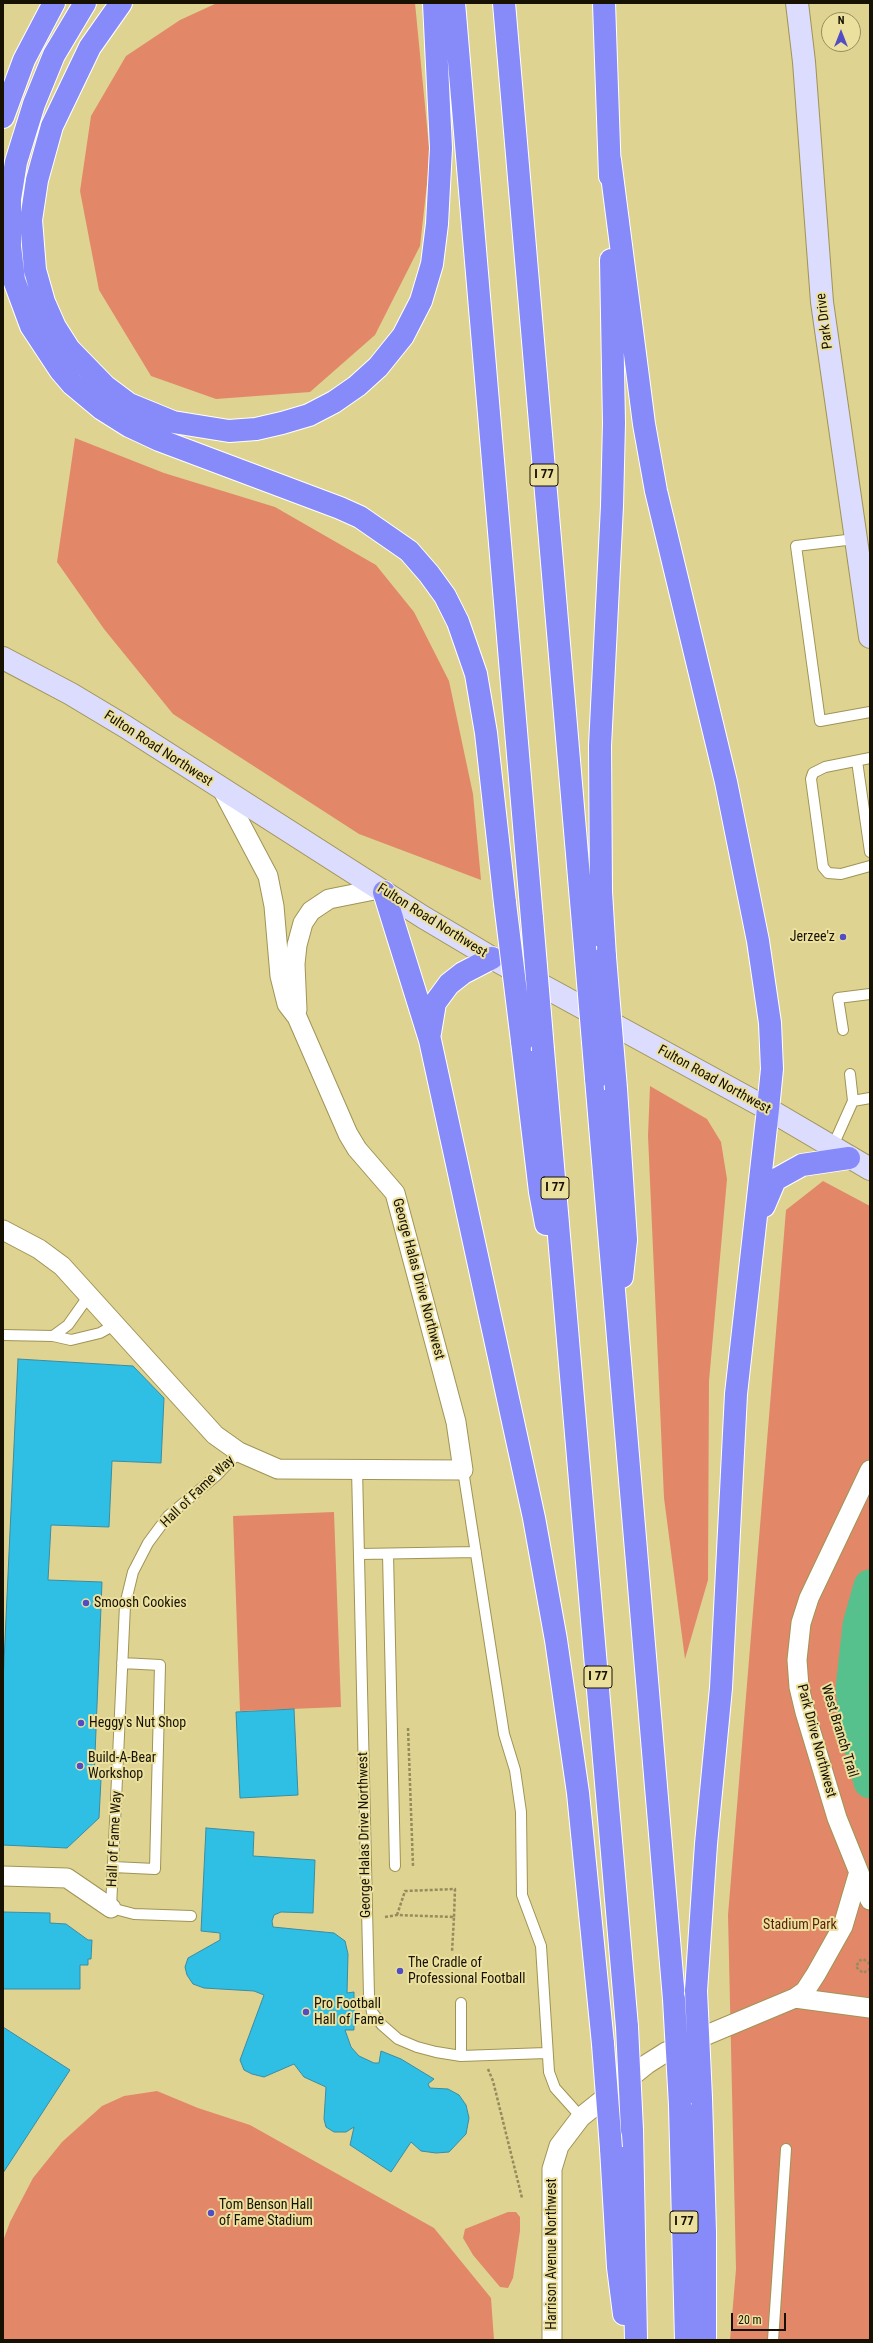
<!DOCTYPE html>
<style>
body{margin:0}
#map{position:relative;width:873px;height:2343px;overflow:hidden;background:#dfd392;font-family:"Roboto Condensed",sans-serif}
canvas{display:block}
.frame{position:absolute;inset:0;border:4px solid #161100;pointer-events:none}
.north{position:absolute;left:821px;top:12px;width:40px;height:40px;box-sizing:border-box;background:#ece09f;border:1px solid #968d5f;border-radius:50%;rotate:0deg;font-size:11px;font-weight:700;line-height:16px;text-align:center;color:#161100}
.north::after{content:'';display:block;margin:auto;width:14px;height:18px;background:#524dc4;clip-path:polygon(50% 0,100% 100%,50% 72%,0 100%)}
.scale{position:absolute;left:731px;top:2313px;width:55px;height:18px;box-sizing:border-box;border:2px solid #161100;border-top:0;padding-left:5px;font-size:12px;line-height:14px;white-space:nowrap;color:#161100;-webkit-text-stroke:3px #ece09f;paint-order:stroke}
</style>
<div id="map">
<canvas width="873" height="2343"></canvas>
<div class="frame"></div>
<div class="north">N</div>
<div class="scale">20 m</div>
</div>
<script>
const g = document.querySelector('canvas').getContext('2d');
g.lineJoin = 'round';
function fill(path, color) { g.fillStyle = color; g.fill(path, 'evenodd'); }
const shape = rows => new Path2D(rows.map(r => 'M' + r).join(''));
function strokePath(path, color, width, dash) { g.strokeStyle = color; g.lineWidth = width; g.lineCap = dash ? 'butt' : 'round'; g.setLineDash(dash || []); g.stroke(path); }
function label(font, color, halo, rows, align = 'center') {
  g.font = font + ' "Roboto Condensed",sans-serif'; g.lineWidth = 4; g.setLineDash([]); g.textBaseline = 'middle'; g.strokeStyle = halo; g.fillStyle = color; for (const [text, x, y, turn = 0] of rows) {
    g.save(); g.translate(x, y); g.rotate((+turn || 0) * Math.PI / 180); g.textAlign = isNaN(turn) ? turn : align; if (halo) g.strokeText(text, 0, 0); g.fillText(text, 0, 0); g.restore();
  }
}
fill(shape([
 [217,3,415,3,430,157,420,246,375,335,310,392,216,399,151,376,99,290,80,191,91,116,126,56,180,20],
 [75,438,164,473,275,507,376,565,414,612,449,681,473,794,481,880,359,834,173,714,104,629,57,562],
 [650,1086,707,1119,721,1142,727,1179,709,1381,708,1580,685,1659,664,1498,648,1136],
 [823,1181,870,1206,870,2340,730,2340,736,2269,728,1915,786,1210],
 [334,1512,341,1707,240,1711,233,1516],
 [157,2091,198,2108,250,2125,434,2228,491,2298,494,2340,3,2340,3,2241,10,2222,33,2178,62,2142,102,2106,124,2096],
 [508,2212,516,2212,520,2217,520,2231,513,2278,508,2288,500,2287,473,2255,463,2238,465,2229]
]), '#e28869');
strokePath(shape([
 [870,1586,859,1625,852,1689,857,1733,870,1782]
]), '#57c18d', 33);
const building = shape([
 [18,1359,133,1366,164,1398,161,1463,112,1461,109,1527,51,1525,48,1580,102,1582,94,1779,101,1779,99,1818,67,1848,3,1845,3,1683,18,1359],
 [294,1709,298,1795,240,1798,236,1712,294,1709],
 [206,1828,254,1832,253,1856,315,1860,313,1913,281,1912,274,1915,272,1921,273,1927,334,1933,345,1941,348,1954,347,1993,354,1992,354,2030,345,2030,351,2047,359,2056,374,2063,379,2063,381,2051,401,2059,434,2079,428,2084,430,2088,448,2089,459,2095,466,2105,469,2118,466,2134,449,2152,436,2153,421,2151,411,2142,391,2172,350,2145,354,2127,346,2132,334,2132,326,2127,324,2119,326,2087,304,2077,294,2064,264,2077,252,2074,244,2070,240,2060,264,1995,254,1991,204,1988,193,1984,187,1975,185,1967,188,1958,220,1940,220,1933,201,1931,206,1828],
 [3,1912,50,1913,50,1923,66,1924,88,1940,92,1940,91,1959,88,1959,88,1965,80,1965,80,1989,3,1989,3,1912],
 [3,2027,70,2070,3,2173,3,2027]
]);
fill(building, '#2fbfe4');
strokePath(building, '#3b8ca2', 1);
const lane = shape([
 [855,539,796,546,820,721,870,712],
 [870,758,825,767,813,773,811,779,823,867,828,873,841,874,870,866],
 [857,761,870,852],
 [843,1030,838,998,870,994],
 [850,1074,853,1101],
 [832,1148,853,1101,870,1098],
 [3,1335,53,1336,71,1340,100,1333,116,1324],
 [53,1336,68,1325,90,1294],
 [357,1469,369,1996,372,2012,382,2025,398,2039,417,2047,436,2052,461,2056,546,2053],
 [463,1470,504,1734,515,1770,521,1812,522,1895,541,1946,549,2072,555,2088,581,2117],
 [360,1554,476,1552],
 [388,1554,395,1866],
 [113,1867,155,1869,160,1665,122,1663],
 [191,1916,134,1914,111,1908,125,1605,133,1572,148,1543,168,1516,216,1476,239,1452],
 [461,2056,461,2003],
 [773,2340,786,2149]
]);
const street = shape([
 [297,1010,295,964,297,945,303,923,311,911,329,899,379,889],
 [3,1230,39,1249,62,1266,215,1435,239,1452,278,1469,463,1470,456,1422,395,1193,357,1149,348,1134,297,1017,287,1004,280,976,274,906,268,876,223,791],
 [870,1470,809,1598,801,1623,797,1660,799,1687,805,1712,837,1818,870,1900],
 [3,1876,67,1878,111,1908],
 [795,1998,805,1991,816,1974,843,1926,858,1875],
 [552,2340,552,2169,559,2146,581,2117,647,2064,666,2052,795,1998,870,2008]
]);
const secondary = shape([
 [797,3,804,62,822,302,870,637],
 [3,658,71,694,126,727,423,917,492,958,768,1109,870,1169]
]);
const highway = shape([
 [85,3,54,55,34,104,16,162,10,199,10,246,14,280,31,326,60,370,72,384,102,409,129,426,159,440,340,508,360,517,409,551,429,574,445,596,458,622,476,674,486,733,505,903],
 [121,3,90,47,52,126,37,180,31,220,35,270,44,302,55,327,69,349,105,386,129,404,173,422,229,431,256,429,282,423,309,415,334,402,357,386,378,367,403,336,421,301,432,264,437,224,441,148,434,3],
 [454,3,532,919],
 [504,3,585,947],
 [604,3,610,176],
 [3,117,24,60,54,3],
 [610,160,644,424,656,491,726,782,758,941,770,1023,772,1069,768,1109,736,1394,721,1688,706,1844,696,1991],
 [384,892,430,1040,534,1518,556,1640,578,1793,603,2044],
 [605,957,601,892,600,746,612,506,614,423,611,260],
 [430,1033,435,1003,449,984,463,973,492,958],
 [522,1041,540,1192,546,1224],
 [543,1050,627,2027],
 [596,1078,674,1999],
 [616,1089,626,1240,622,1277],
 [764,1206,775,1180,802,1165,849,1158],
 [701,2098,705,2232,705,2340],
 [680,2105,686,2340],
 [632,2130,636,2340],
 [611,2148,618,2267,624,2314]
]);
strokePath(lane, '#a09455', 12);
strokePath(street, '#a09455', 21);
strokePath(secondary, '#a09455', 24);
strokePath(highway, '#fff', 24);
strokePath(shape([
 [408,1728,413,1866],
 [397,1915,405,1891,455,1889,454,1917],
 [385,1917,397,1915,454,1917,452,1952],
 [870,1964,863,1959,859,1961,856,1967,863,1973,870,1969],
 [488,2069,493,2081,522,2198]
]), '#958b5c', 2.5, [3, 2]);
strokePath(lane, '#fff', 10);
strokePath(street, '#fff', 19);
strokePath(secondary, '#dbdcfe', 22);
strokePath(highway, '#878bfa', 22);
const highwayBridge = shape([
 [505,903,522,1041],
 [532,919,543,1050],
 [585,947,596,1078],
 [605,957,616,1089],
 [696,1991,701,2098],
 [674,1999,680,2105],
 [627,2027,632,2130],
 [603,2044,611,2148]
]);
strokePath(highwayBridge, '#fff', 24, []);
strokePath(highwayBridge, '#878bfa', 22);
for (const [x, y, r, color] of [
 [843,937,4,"#524dc4"],
 [86,1603,4,"#524dc4"],
 [81,1723,4,"#524dc4"],
 [80,1766,4,"#524dc4"],
 [400,1971,4,"#524dc4"],
 [306,2012,4,"#524dc4"],
 [211,2213,4,"#524dc4"]
]) { const dot = new Path2D(); dot.arc(x, y, r, 0, 2 * Math.PI); g.fillStyle = color; g.fill(dot); strokePath(dot, '#ece09f', 1.5); }
for (const [x, y, w] of [
 [544,475,28],
 [555,1188,28],
 [598,1677,28],
 [684,2222,28]
]) { const box = new Path2D(); box.roundRect(x - w / 2, y - 11, w, 22, 3); g.fillStyle = '#ece09f'; g.fill(box); strokePath(box, '#161100', 1); }
label('bold 13px', '#161100', null, [
 ["I 77",544,475],
 ["I 77",555,1188],
 ["I 77",598,1677],
 ["I 77",684,2222]
]);
label('14px', '#161100', '#ece09f', [
 ["Park Drive",825,321,-97],
 ["Fulton Road Northwest",158,749,33],
 ["Fulton Road Northwest",432,921,32],
 ["Fulton Road Northwest",714,1080,29],
 ["George Halas Drive Northwest",418,1279,75],
 ["Hall of Fame Way",198,1492,-44],
 ["West Branch Trail",839,1731,73],
 ["Park Drive Northwest",816,1741,75],
 ["George Halas Drive Northwest",365,1835,-91],
 ["Hall of Fame Way",115,1839,-87],
 ["Harrison Avenue Northwest",552,2254,-90]
]);
label('14px', '#161100', '#ece09f', [
 ["Jerzee'z",835,937,"right"],
 ["Smoosh Cookies",94,1603],
 ["Heggy's Nut Shop",89,1723],
 ["Build-A-Bear",88,1758],
 ["Workshop",88,1774],
 ["The Cradle of",408,1963],
 ["Professional Football",408,1979],
 ["Pro Football",314,2004],
 ["Hall of Fame",314,2020],
 ["Tom Benson Hall",219,2205],
 ["of Fame Stadium",219,2221]
], 'left');
label('14px', '#5a1f08', '#ece09f', [
 ["Stadium Park",800,1925]
]);
</script>
